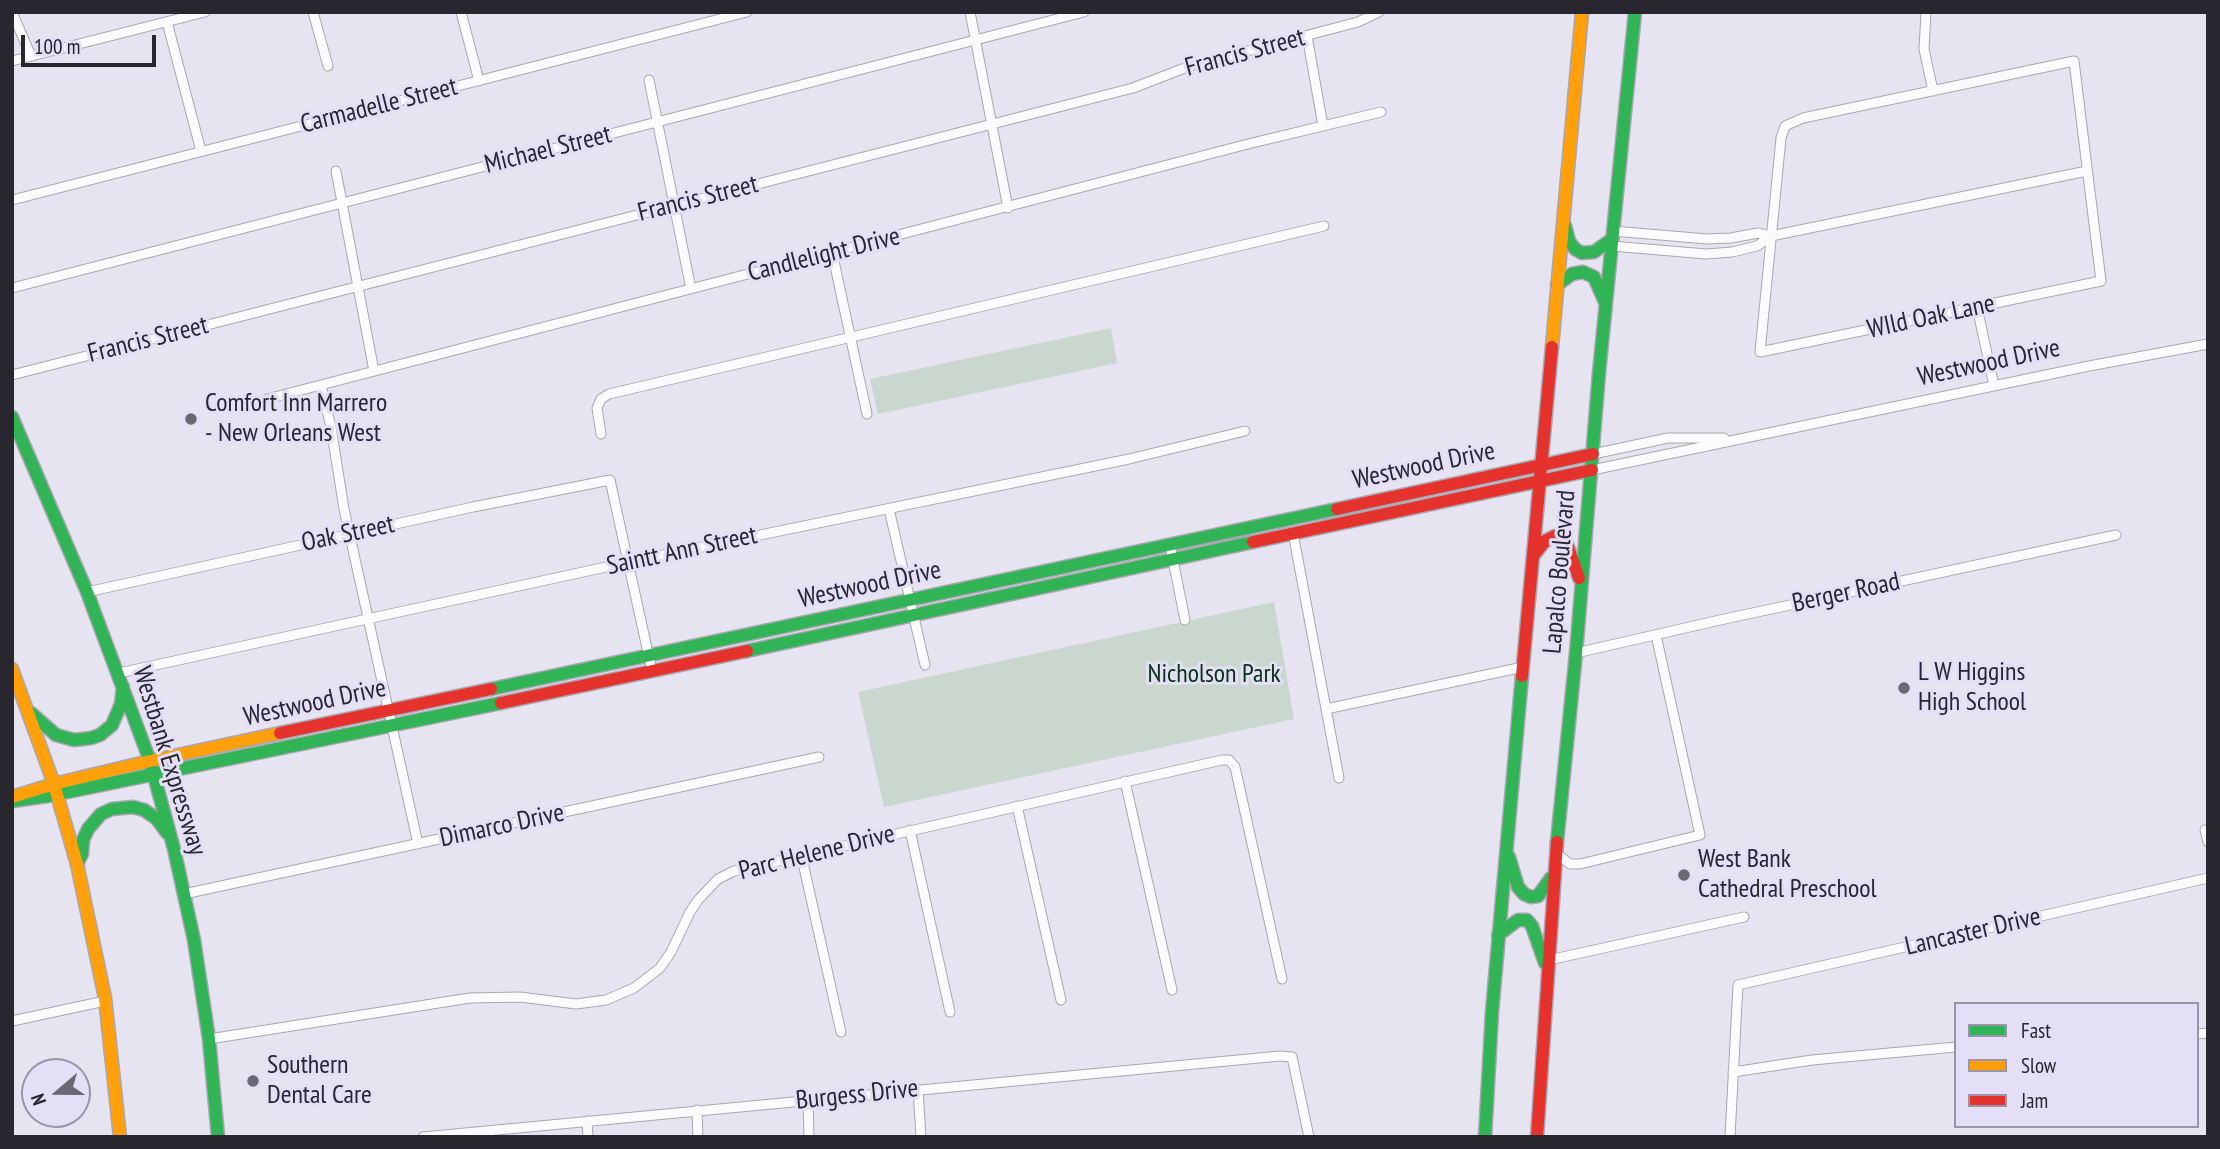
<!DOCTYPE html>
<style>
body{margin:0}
#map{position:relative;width:2220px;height:1149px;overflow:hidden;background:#e7e4f1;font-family:"PT Sans Narrow",sans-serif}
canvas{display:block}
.frame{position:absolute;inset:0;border:14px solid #28262f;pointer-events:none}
.legend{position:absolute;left:1954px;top:1002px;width:245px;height:126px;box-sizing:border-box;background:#e4def7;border:2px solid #9994a7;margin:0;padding:9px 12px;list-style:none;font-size:21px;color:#28262f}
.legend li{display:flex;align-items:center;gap:14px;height:35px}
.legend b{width:35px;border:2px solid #9994a7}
.north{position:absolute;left:21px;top:1058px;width:70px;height:70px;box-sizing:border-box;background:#e4def7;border:2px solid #9994a7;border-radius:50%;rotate:250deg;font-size:19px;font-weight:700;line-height:28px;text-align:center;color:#28262f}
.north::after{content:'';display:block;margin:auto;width:24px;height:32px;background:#6b6873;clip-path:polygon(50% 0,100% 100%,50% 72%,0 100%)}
.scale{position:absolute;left:21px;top:35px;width:135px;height:32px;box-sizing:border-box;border:4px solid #28262f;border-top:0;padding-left:9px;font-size:21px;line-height:24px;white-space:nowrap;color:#28262f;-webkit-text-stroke:5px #e4def7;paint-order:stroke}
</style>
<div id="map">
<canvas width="2220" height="1149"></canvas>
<div class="frame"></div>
<ul class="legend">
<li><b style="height:9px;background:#30b455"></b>Fast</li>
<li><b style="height:9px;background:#ff9f0a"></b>Slow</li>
<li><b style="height:9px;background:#e5322d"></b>Jam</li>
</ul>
<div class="north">N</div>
<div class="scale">100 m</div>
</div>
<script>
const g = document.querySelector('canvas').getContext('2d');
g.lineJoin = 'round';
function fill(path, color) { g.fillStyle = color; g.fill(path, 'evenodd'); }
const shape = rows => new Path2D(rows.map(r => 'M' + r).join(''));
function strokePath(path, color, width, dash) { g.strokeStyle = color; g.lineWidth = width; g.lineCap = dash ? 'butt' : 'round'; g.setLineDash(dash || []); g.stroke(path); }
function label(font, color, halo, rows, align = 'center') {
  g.font = font + ' "PT Sans Narrow",sans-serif'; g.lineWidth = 6; g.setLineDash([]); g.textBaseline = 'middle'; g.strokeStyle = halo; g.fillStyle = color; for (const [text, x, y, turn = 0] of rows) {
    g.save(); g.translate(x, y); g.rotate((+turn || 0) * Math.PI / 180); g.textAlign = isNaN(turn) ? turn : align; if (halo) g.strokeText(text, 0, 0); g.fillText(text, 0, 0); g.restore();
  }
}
fill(shape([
 [1111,328,1117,363,878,414,870,379],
 [1274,602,1294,719,884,807,858,692]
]), '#c9d7cf');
const street = shape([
 [12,12,31,56],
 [313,12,328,66],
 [461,12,479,81],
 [970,12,1008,208],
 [1926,12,1924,49,1933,91],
 [167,22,201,151],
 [1307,36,1323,126],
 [12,61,205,12],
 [2074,61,2101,281,1760,352,1781,138,1785,126,1803,118,2074,61],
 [649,80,691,289],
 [336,171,374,371],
 [12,200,747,12],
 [1613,231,1707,239,1731,238,1758,233,1771,236],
 [1612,246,1706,254,1732,252,1757,246,1771,236,2087,171],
 [832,252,867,414],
 [12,288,1084,12],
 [1977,307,1994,386],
 [12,375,1133,88,1190,66,1358,22,1379,12],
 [321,385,331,427,344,509,418,844],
 [267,399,1248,144,1381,112],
 [601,434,597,408,601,399,609,394,1324,226],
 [1593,454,1668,438,1724,438],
 [1592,470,2089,366,2208,344],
 [889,509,925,665],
 [1293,533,1339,778],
 [1170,545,1185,620],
 [87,592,473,507,610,480,652,671],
 [1576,653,1720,620,2116,535],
 [119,673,629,562,1129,459,1245,431],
 [1326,709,1523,667],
 [1125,781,1172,990],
 [1017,806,1061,1000],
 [910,830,950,1012],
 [2205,830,2208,842],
 [1556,853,1570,864,1580,864,1700,835,1656,635],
 [801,854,841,1032],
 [184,894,819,757],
 [1549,960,1744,917],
 [12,1021,105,1001],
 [2197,1034,2208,1033],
 [209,1039,470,998,520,997,576,1004,606,1000,634,988,660,968,671,952,690,912,698,900,718,879,734,871,1222,760,1229,760,1235,767,1282,979],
 [1733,1072,1812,1060,1956,1047],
 [918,1089,921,1137],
 [808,1100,809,1137],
 [697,1110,698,1137],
 [587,1121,588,1137],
 [423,1137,1280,1056,1292,1057,1309,1137],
 [1730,1137,1738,985,2208,878]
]);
const fast = shape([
 [1565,226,1569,241,1575,249,1582,253,1594,252,1612,239],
 [1557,285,1572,274,1583,272,1594,277,1605,302],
 [12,417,87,592,150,761,174,849,194,940,209,1039,218,1137],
 [747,651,1253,542],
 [491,689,1337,509],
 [31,713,56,735,74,740,91,738,100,735,112,725,121,704,123,687],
 [12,801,48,796,501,703],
 [1557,842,1576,653,1599,373,1635,12],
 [1509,857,1518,887,1524,894,1531,897,1538,896,1551,878],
 [77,864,82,854,83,840,88,829,101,814,112,809,133,807,144,810,157,819,167,833],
 [1498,935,1518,920,1527,920,1532,926,1545,963],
 [1485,1137,1492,1012,1522,676]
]);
const slow = shape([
 [1552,347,1582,12],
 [12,669,54,784,77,864,105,998,120,1137],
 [12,797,54,784,150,761,280,733]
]);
const jam = shape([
 [1337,509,1593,454],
 [1253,542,1592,470],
 [1533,556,1545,541,1555,536,1565,539,1579,578],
 [1522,676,1552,347],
 [501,703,747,651],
 [280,733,491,689],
 [1537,1137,1557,842]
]);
strokePath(street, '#a9a7b1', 11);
strokePath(fast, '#a9a7b1', 15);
strokePath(slow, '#a9a7b1', 15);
strokePath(jam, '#a9a7b1', 15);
strokePath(street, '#fbfbfd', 9);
strokePath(fast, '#30b455', 12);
strokePath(slow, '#ff9f0a', 12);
strokePath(jam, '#e5322d', 12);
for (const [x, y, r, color] of [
 [191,419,7,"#6b6873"],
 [1904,688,7,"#6b6873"],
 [1684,875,7,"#6b6873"],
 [253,1081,7,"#6b6873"]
]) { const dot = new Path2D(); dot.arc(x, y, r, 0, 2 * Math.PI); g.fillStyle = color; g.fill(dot); strokePath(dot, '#e4def7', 2.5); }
label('26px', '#28262f', '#e4def7', [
 ["Francis Street",1245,53,-15],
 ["Carmadelle Street",379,106,-14],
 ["Michael Street",548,150,-14],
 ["Francis Street",698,199,-14],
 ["Candlelight Drive",824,255,-14],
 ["WIld Oak Lane",1931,317,-12],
 ["Francis Street",148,340,-14],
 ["Westwood Drive",1989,363,-12],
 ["Westwood Drive",1424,466,-12],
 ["Oak Street",348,534,-12],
 ["Saintt Ann Street",682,551,-12],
 ["Lapalco Boulevard",1560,572,-85],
 ["Westwood Drive",870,585,-12],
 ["Berger Road",1846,593,-12],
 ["Westwood Drive",315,703,-12],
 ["Westbank Expressway",169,761,73],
 ["Dimarco Drive",502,826,-12],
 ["Parc Helene Drive",817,853,-14],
 ["Lancaster Drive",1973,932,-13],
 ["Burgess Drive",857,1095,-6]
]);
label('26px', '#28262f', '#e4def7', [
 ["Comfort Inn Marrero",205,404],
 ["- New Orleans West",205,434],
 ["L W Higgins",1918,673],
 ["High School",1918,703],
 ["West Bank",1698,860],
 ["Cathedral Preschool",1698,890],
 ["Southern",267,1066],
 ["Dental Care",267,1096]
], 'left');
label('26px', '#043412', '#e4def7', [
 ["Nicholson Park",1214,675]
]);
</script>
